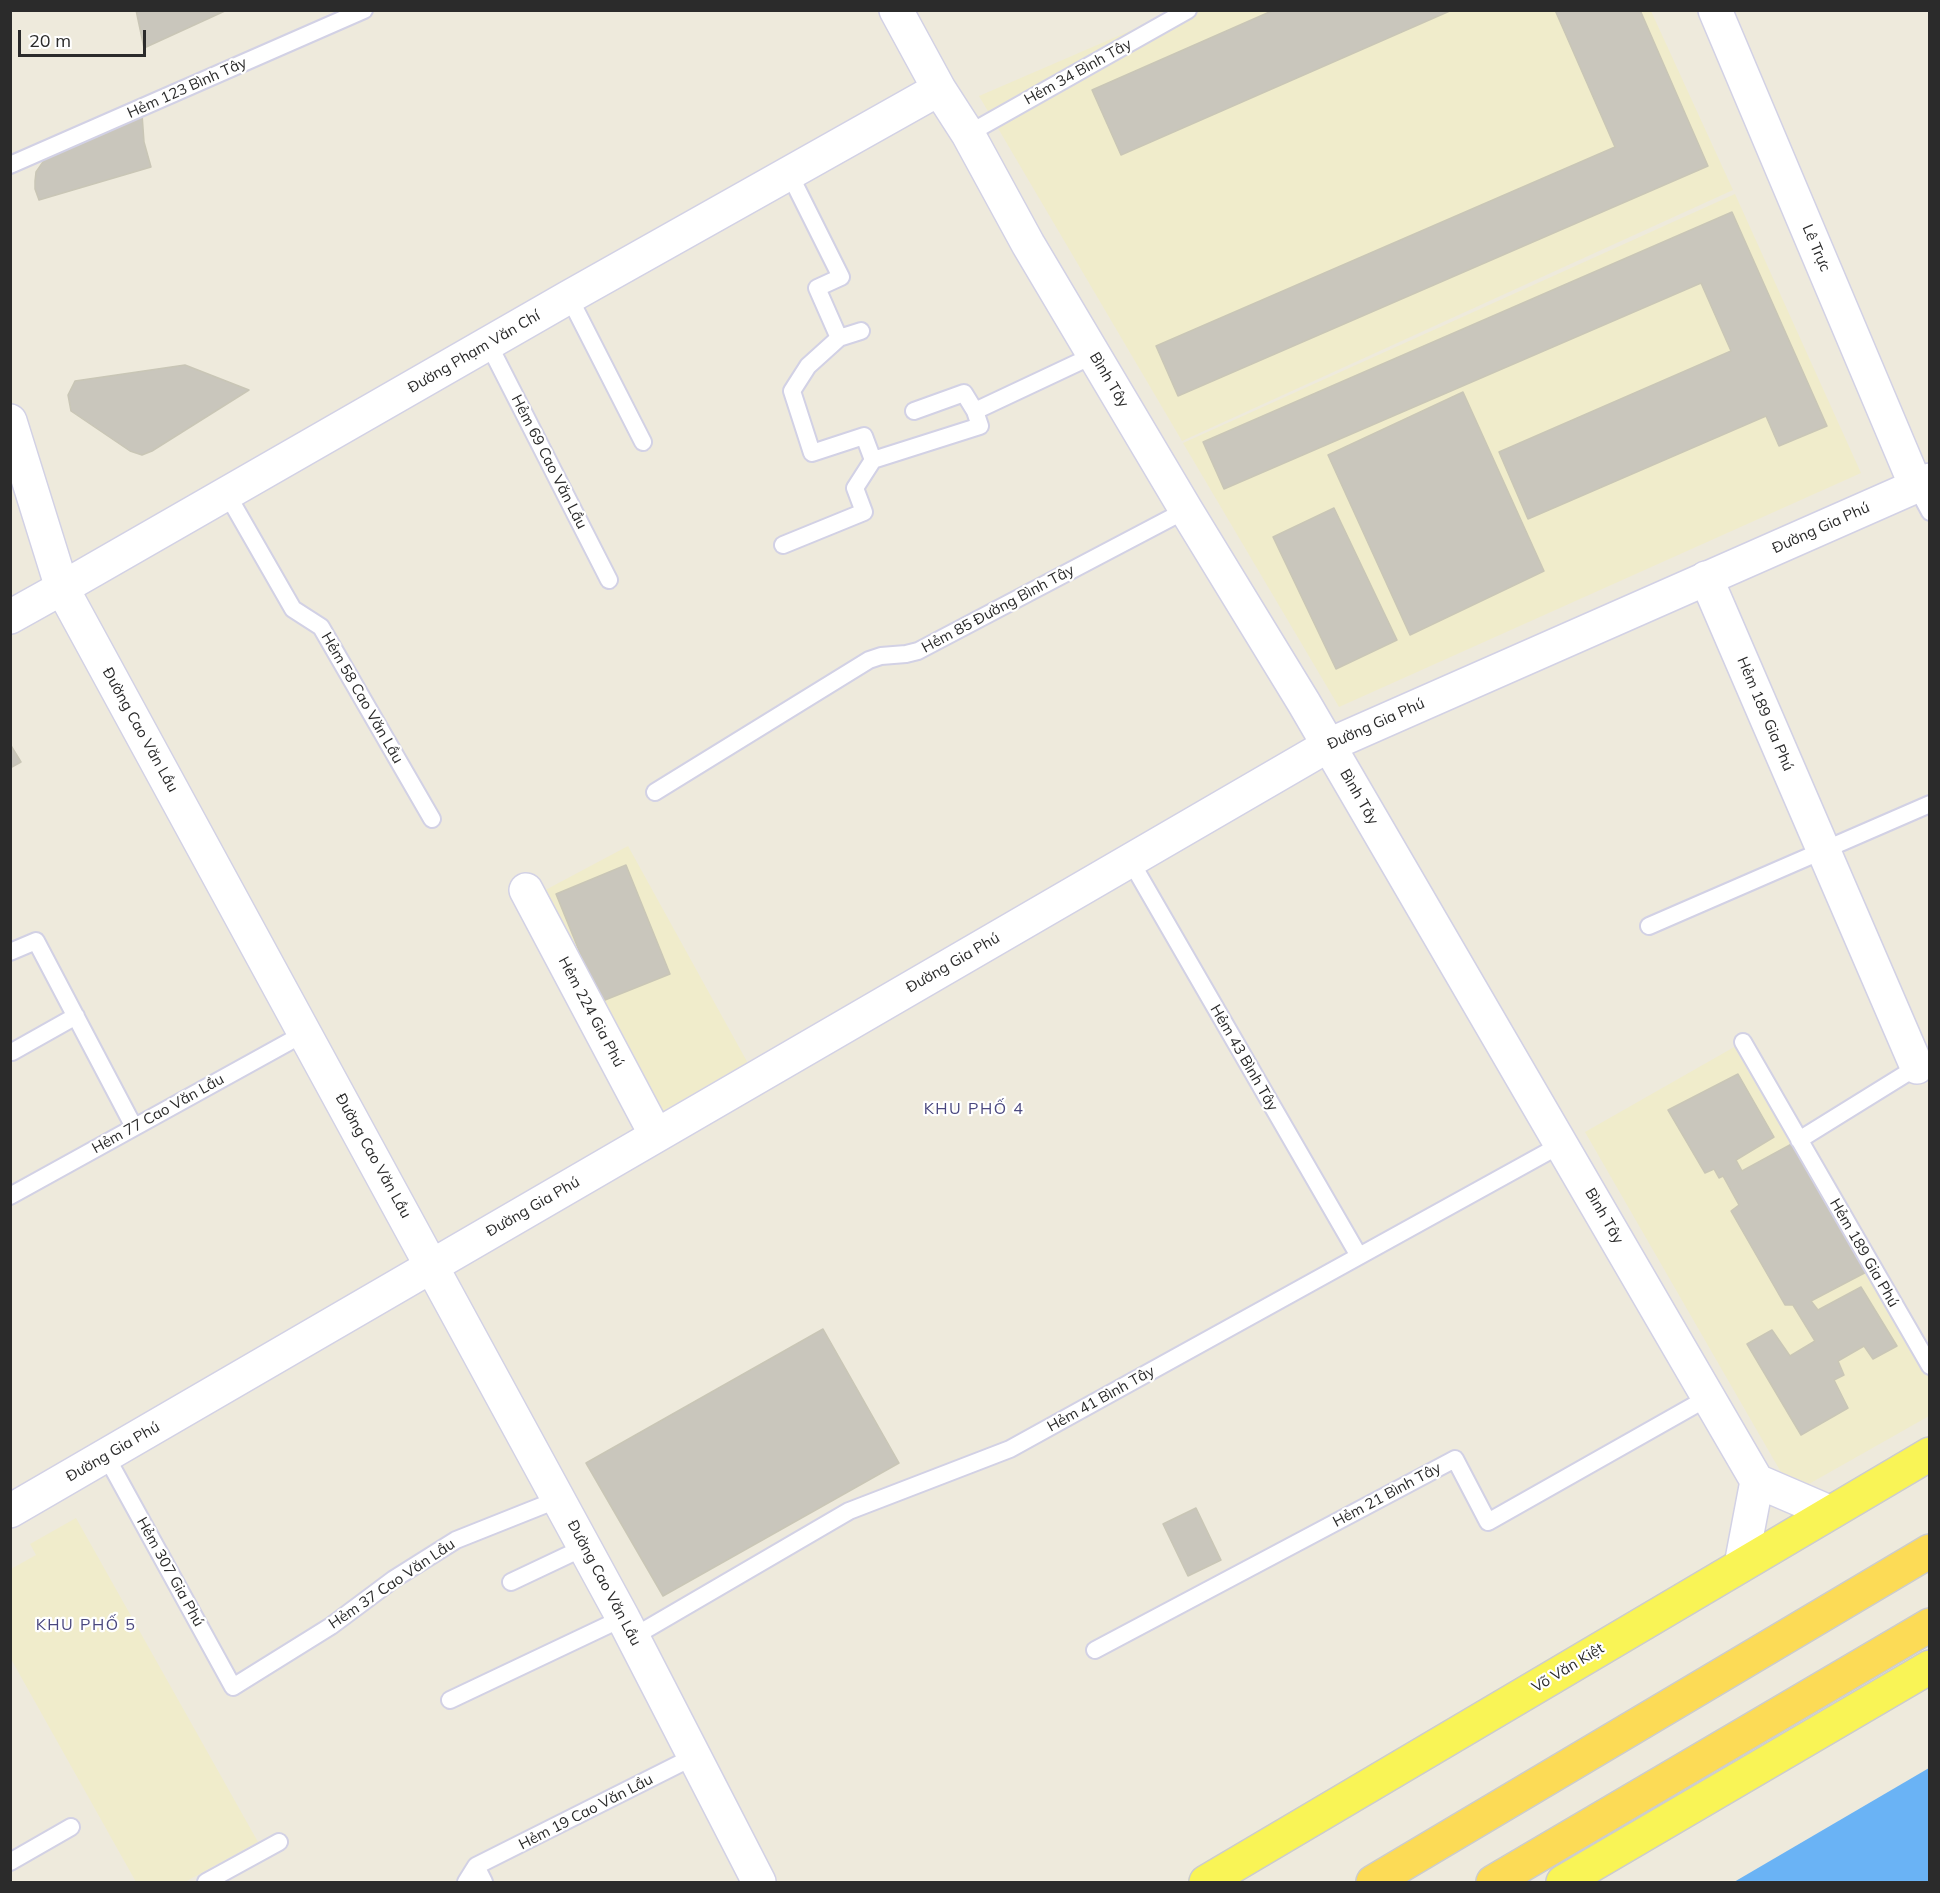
<!DOCTYPE html>
<meta charset="utf-8">
<style>
body{margin:0}
#map{position:relative;width:1940px;height:1893px;overflow:hidden;background:#eeeadc;font-family:Mulish,sans-serif}
canvas{display:block}
.frame{position:absolute;inset:0;border:12px solid #2b2b2b;pointer-events:none}
.scale{position:absolute;left:18px;top:30px;width:128px;height:27px;box-sizing:border-box;border:3px solid #2b2b2b;border-top:0;padding-left:8px;font-size:18px;line-height:21px;white-space:nowrap;color:#2b2b2b;-webkit-text-stroke:4px #fff;paint-order:stroke}
</style>
<div id="map">
<canvas width="1940" height="1893"></canvas>
<div class="frame"></div>
<div class="scale">20 m</div>
</div>
<script>
const g = document.querySelector('canvas').getContext('2d');
g.lineJoin = 'round';
function fill(path, color) { g.fillStyle = color; g.fill(path, 'evenodd'); }
const shape = rows => new Path2D(rows.map(r => 'M' + r).join(''));
function strokePath(path, color, width, dash) { g.strokeStyle = color; g.lineWidth = width; g.lineCap = dash ? 'butt' : 'round'; g.setLineDash(dash || []); g.stroke(path); }
function label(font, color, halo, rows, align = 'center') {
  g.font = font + ' Mulish,sans-serif'; g.lineWidth = 4.5; g.setLineDash([]); g.textBaseline = 'middle'; g.strokeStyle = halo; g.fillStyle = color; for (const [text, x, y, turn = 0] of rows) {
    g.save(); g.translate(x, y); g.rotate((+turn || 0) * Math.PI / 180); g.textAlign = isNaN(turn) ? turn : align; if (halo) g.strokeText(text, 0, 0); g.fillText(text, 0, 0); g.restore();
  }
}
fill(shape([
 [1176,11,1651,11,1733,190,1182,441,979,96],
 [1735,194,1861,473,1339,707,1183,443],
 [628,846,750,1067,658,1118,536,895],
 [1743,1042,1929,1366,1929,1416,1793,1493,1585,1132],
 [76,1518,258,1842,185,1882,136,1882,11,1659,11,1569,36,1555,30,1544]
]), '#f0eccb');
fill(shape([
 [1929,1768,1929,1882,1734,1882]
]), '#6ab3f5');
const building = shape([
 [136,10,227,10,144,48,136,10],
 [1274,10,1452,10,1121,155,1092,90,1274,10],
 [1555,10,1640,10,1708,166,1178,396,1156,346,1615,147,1555,10],
 [142,114,144,142,151,167,39,200,35,189,35,181,36,172,45,159,51,154,142,114],
 [1732,212,1827,426,1779,446,1766,416,1528,519,1499,452,1731,351,1701,283,1224,489,1203,442,1732,212],
 [185,365,249,390,152,451,142,455,130,451,71,411,68,395,75,381,185,365],
 [1463,392,1544,571,1410,635,1328,455,1463,392],
 [1334,508,1397,640,1336,669,1273,537,1334,508],
 [10,744,21,762,10,768,10,744],
 [626,865,670,974,600,1002,556,894,626,865],
 [1738,1074,1774,1137,1736,1160,1742,1171,1799,1140,1874,1268,1811,1301,1818,1310,1861,1287,1897,1346,1873,1359,1864,1346,1838,1361,1844,1375,1834,1380,1848,1408,1801,1435,1747,1344,1772,1330,1790,1356,1815,1341,1793,1305,1785,1305,1731,1211,1739,1205,1723,1176,1719,1178,1714,1169,1705,1173,1668,1110,1738,1074],
 [823,1329,899,1463,663,1596,586,1463,823,1329],
 [1196,1508,1221,1560,1188,1576,1163,1524,1196,1508]
]);
fill(building, '#c9c6bc');
strokePath(building, '#c9c6b6', 1.5);
const service = shape([
 [968,134,1188,10],
 [10,165,364,10],
 [789,173,841,277,817,288,839,338,808,366,792,391,812,453,864,436,873,460],
 [569,297,643,442],
 [839,338,861,331],
 [488,343,609,580],
 [914,411,964,393,975,411],
 [1916,486,1930,512],
 [227,494,293,609,321,627,432,819],
 [783,545,864,512,855,488,873,460,980,426,975,411,1094,355],
 [655,792,869,660,881,656,906,654,918,651,1186,510],
 [1130,860,1359,1256],
 [1649,926,1930,804],
 [10,952,36,941,134,1127],
 [1743,1042,1930,1366],
 [12,1052,76,1016],
 [1799,1140,1920,1065],
 [10,1196,305,1033],
 [106,1456,233,1687,331,1626,394,1579,456,1540,559,1499],
 [511,1582,585,1547],
 [633,1637,849,1511,1010,1449,1562,1144],
 [1095,1650,1455,1459,1488,1522,1709,1397],
 [450,1700,623,1618],
 [10,1862,71,1827],
 [476,1866,695,1756],
 [476,1866,484,1882],
 [206,1882,279,1842],
 [466,1882,476,1866]
]);
const minor = shape([
 [896,10,939,89,968,134,1028,244,1186,510,1304,703,1757,1481,1741,1565],
 [1715,10,1916,486],
 [1706,578,1917,1067],
 [62,588,569,297,939,89],
 [526,890,656,1135],
 [1757,1481,1829,1512]
]);
const tertiary = shape([
 [10,1511,1329,745,1930,480]
]);
const secondary = shape([
 [10,421,62,588,623,1618,759,1882],
 [10,617,62,588]
]);
const primary = shape([
 [1206,1882,1930,1454],
 [1563,1882,1930,1667]
]);
const trunk = shape([
 [1373,1882,1930,1551],
 [1493,1882,1930,1625]
]);
strokePath(service, '#d2d1e5', 20);
strokePath(minor, '#d2d1e5', 36);
strokePath(tertiary, '#d2d1e5', 36);
strokePath(secondary, '#d2d1e5', 36);
strokePath(primary, '#ccc', 36);
strokePath(trunk, '#ccc', 36);
strokePath(service, '#fff', 16);
strokePath(minor, '#fff', 33);
strokePath(tertiary, '#fff', 33);
strokePath(secondary, '#fff', 33);
strokePath(primary, '#f9f456', 33);
strokePath(trunk, '#fcdb56', 33);
label('15px', '#2b2b2b', '#fff', [
 ["Hẻm 34 Bình Tây",1078,72,-29],
 ["Hẻm 123 Bình Tây",187,88,-24],
 ["Lê Trực",1816,248,67],
 ["Đường Phạm Văn Chí",474,352,-30],
 ["Bình Tây",1109,380,59],
 ["Hẻm 69 Cao Văn Lầu",549,462,63],
 ["Đường Gia Phú",1821,528,-24],
 ["Hẻm 85 Đường Bình Tây",998,609,-28],
 ["Hẻm 58 Cao Văn Lầu",362,698,60],
 ["Hẻm 189 Gia Phú",1765,714,67],
 ["Đường Gia Phú",1376,724,-24],
 ["Đường Cao Văn Lầu",140,730,61],
 ["Bình Tây",1359,797,60],
 ["Đường Gia Phú",953,963,-30],
 ["Hẻm 224 Gia Phú",591,1012,62],
 ["Hẻm 43 Bình Tây",1244,1058,60],
 ["Hẻm 77 Cao Văn Lầu",158,1114,-29],
 ["Đường Cao Văn Lầu",373,1156,61],
 ["Đường Gia Phú",533,1207,-30],
 ["Bình Tây",1604,1216,60],
 ["Hẻm 189 Gia Phú",1864,1253,60],
 ["Hẻm 41 Bình Tây",1101,1399,-29],
 ["Đường Gia Phú",113,1452,-30],
 ["Hẻm 21 Bình Tây",1387,1495,-28],
 ["Hẻm 307 Gia Phú",170,1572,61],
 ["Đường Cao Văn Lầu",604,1583,62],
 ["Hẻm 37 Cao Văn Lầu",392,1584,-34],
 ["Võ Văn Kiệt",1568,1668,-31],
 ["Hẻm 19 Cao Văn Lầu",586,1812,-27]
]);
g.letterSpacing = '1.5px';
label('16px', '#4a487f', '#fff', [
 ["KHU PHỐ 4",974,1109],
 ["KHU PHỐ 5",86,1625]
]);
g.letterSpacing = '0px';
</script>
